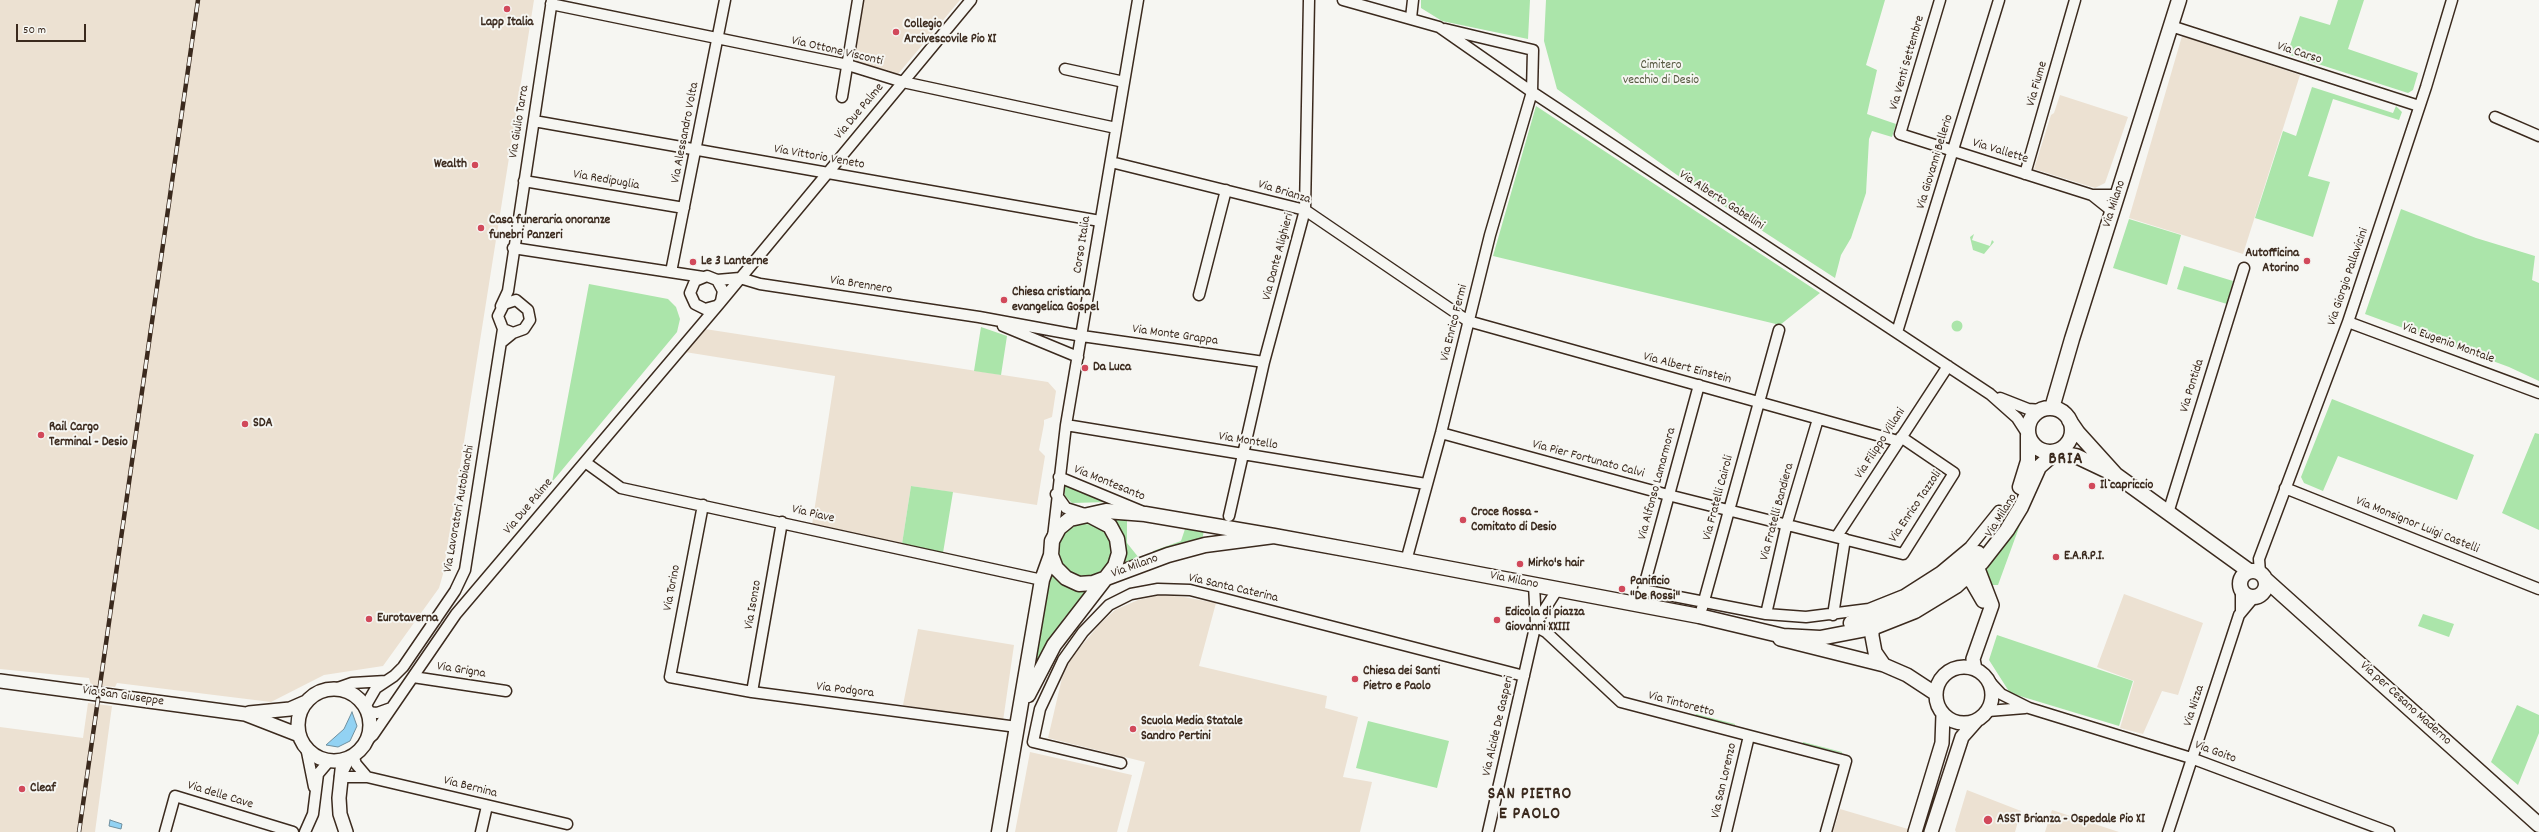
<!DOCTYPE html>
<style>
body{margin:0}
#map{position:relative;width:2539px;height:832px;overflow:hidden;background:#f6f6f2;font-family:Dekko,sans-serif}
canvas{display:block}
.scale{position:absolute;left:16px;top:24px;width:70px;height:18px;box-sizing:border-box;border:2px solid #3b2a1e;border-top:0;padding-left:5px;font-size:12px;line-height:14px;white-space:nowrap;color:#3b2a1e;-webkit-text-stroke:3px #f6f6f2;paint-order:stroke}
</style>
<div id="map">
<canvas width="2539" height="832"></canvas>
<div class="scale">50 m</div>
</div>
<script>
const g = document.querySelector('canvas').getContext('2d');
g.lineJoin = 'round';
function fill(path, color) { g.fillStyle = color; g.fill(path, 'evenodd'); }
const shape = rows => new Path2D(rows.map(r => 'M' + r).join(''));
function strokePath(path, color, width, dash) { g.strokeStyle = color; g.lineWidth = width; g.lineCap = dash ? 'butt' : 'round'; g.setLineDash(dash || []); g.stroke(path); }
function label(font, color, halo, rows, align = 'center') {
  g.font = font + ' Dekko,sans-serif'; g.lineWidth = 4; g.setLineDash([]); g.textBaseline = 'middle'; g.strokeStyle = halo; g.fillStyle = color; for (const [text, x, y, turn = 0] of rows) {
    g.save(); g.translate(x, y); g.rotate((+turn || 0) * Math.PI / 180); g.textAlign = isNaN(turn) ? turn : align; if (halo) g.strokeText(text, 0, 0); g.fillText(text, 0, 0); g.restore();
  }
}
fill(shape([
 [0,0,534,0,443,574,439,588,383,666,324,675,271,702,117,683,115,687,91,685,89,678,0,669],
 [863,0,960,0,898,74,853,64],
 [2182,36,2300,75,2243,254,2129,218],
 [2060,95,2128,117,2105,183,2095,188,2034,169,2051,115,2054,113],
 [705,329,1048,382,1056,391,1052,417,1044,420,1044,424,1039,450,1045,456,1037,505,911,486,902,544,812,525,835,376,685,352],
 [2124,594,2203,623,2178,695,2162,691,2143,734,2120,728,2134,681,2097,667],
 [1161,595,1184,597,1216,603,1199,666,1327,696,1325,708,1358,717,1343,777,1372,782,1360,832,1127,832,1145,762,1048,738,1062,678,1072,657,1099,625,1115,610,1138,600],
 [918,629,1014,645,1003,721,903,705],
 [88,703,112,706,95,832,0,832,0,727,83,738],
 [1030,752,1132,775,1117,832,1015,832],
 [1967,790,2021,811,2015,832,1956,832,1955,830],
 [1840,809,1908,829,1907,832,1833,832],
 [2052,810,2119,832,2045,832]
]), '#ece1d2');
fill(shape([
 [1421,0,1530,0,1528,39,1442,21,1421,8],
 [1546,0,1885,0,1866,65,1877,70,1867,114,1896,124,1892,137,1872,131,1869,139,1866,193,1851,238,1841,255,1835,278,1684,180,1557,89,1544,41],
 [2338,0,2364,0,2348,49,2418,73,2413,90,2408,93,2287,54,2300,16,2330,25],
 [2312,87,2393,113,2396,106,2402,112,2399,120,2333,99,2308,176,2330,182,2313,237,2255,218,2283,131,2296,136],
 [1536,106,1820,293,1780,325,1493,256],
 [2401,209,2476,238,2535,256,2532,280,2539,283,2539,381,2509,367,2365,314],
 [2129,219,2181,235,2167,285,2113,268],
 [1974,234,1972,240,1990,246,1992,240,1994,242,1984,254,1973,250,1970,237],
 [2184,266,2233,281,2227,304,2177,289],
 [589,284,668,299,676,307,680,319,677,332,552,482],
 '1951.5 326a5.5 5.5 0 1 1 11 0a5.5 5.5 0 1 1-11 0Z',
 [981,327,1007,336,1001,375,974,371],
 [2332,399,2474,455,2457,500,2338,456,2323,491,2304,483,2301,477],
 [2535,433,2539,434,2539,530,2502,513],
 [1063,483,1108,502,1072,503,1065,496],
 [911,486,953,492,943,553,902,544],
 [2025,511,1998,585,1992,585,1983,574,1986,562],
 [1110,518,1127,518,1127,543,1139,558,1123,568],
 '1059 550a26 26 0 1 1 52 0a26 26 0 1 1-52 0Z',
 [1177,526,1204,530,1202,541,1153,554,1153,551,1181,541,1185,529],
 [1051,568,1057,579,1063,583,1091,589,1064,618,1038,662,1033,662],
 [2423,614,2454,624,2449,637,2418,626],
 [1997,635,2133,681,2119,726,2010,693,1989,660],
 [2517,705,2539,715,2539,733,2518,785,2491,762],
 [1696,714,1735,724,1735,725,1695,716],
 [1368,721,1449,741,1437,788,1356,768],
 [1803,742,1842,752,1842,753,1802,744]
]), '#abe5aa');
const water = shape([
 [352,712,357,726,350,741,338,747,326,745,344,729,352,712],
 [110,820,122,824,121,829,109,826,110,820]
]);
fill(water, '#92d2f3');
strokePath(water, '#6f8f9e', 1);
const minor = shape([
 [1343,0,1439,27,1532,92,1990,394,2017,418,2028,435],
 [1940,0,1900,134,2092,195,2112,211],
 [551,4,848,65,903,82,1116,128],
 [1411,18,1413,0],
 [2171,26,2419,106],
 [1065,69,1124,82],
 [842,97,858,0],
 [2495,117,2539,136],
 [534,121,1100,221],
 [1111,162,1305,210,1468,321,1898,441],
 [2025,174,2075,0],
 [524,181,684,208],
 [2092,195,2118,195],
 [513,248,703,277],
 [671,272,725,0],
 [717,280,740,278,760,284,979,317,1082,336,1264,362],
 [1199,295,1226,190],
 [501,306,508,291,552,0],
 [716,306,705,309,695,304,690,293,695,281,707,276,717,280,723,291,721,301],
 [2348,322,2539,393],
 [1003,326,1078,357],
 [1897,332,1999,0],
 [502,342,513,333,524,329,530,320,528,310,516,300,504,304,498,316,503,329,513,333],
 [1699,385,1643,590,1766,614,1806,617,1869,609,1904,595,1940,572,1970,547,1999,511],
 [2000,398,2028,409,2042,410],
 [1066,425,1426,484],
 [1441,433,1668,495,1903,554,1954,473,1901,437],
 [585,462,621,488,1042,580],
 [1059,477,1141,511],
 [2285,488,2539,589],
 [1056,494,1066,508,1088,515],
 [703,505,670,677,752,692,1017,727],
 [2168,513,2244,268],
 [1229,516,1264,362,1305,210,1309,0],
 [1837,536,1948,366],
 [1053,537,1066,425,1138,0],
 [1406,561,1441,433,1490,235,1532,92,1533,50,1445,29],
 [2260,573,2259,559,2348,322,2426,87,2452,0],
 [2241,588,2241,611],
 [1702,608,1779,330],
 [1766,614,1787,523,1818,419],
 [1833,615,1845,539],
 [1536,623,1557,590],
 [1535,626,1546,632,1621,702,1846,761,1826,832],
 [413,677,506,691],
 [1989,681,2001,694,2029,708,2191,758,2389,832],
 [335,689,352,683,386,681],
 [752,692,782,522],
 [365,707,376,688,394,676,403,667,455,591,465,570,503,329],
 [1988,711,2025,708],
 [367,712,377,713,391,708],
 [366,741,373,735,456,614,719,304,971,0],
 [306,747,314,787],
 [353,755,356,764,367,777],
 [1121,763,1033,742,1040,709,1063,660,1083,632,1109,605,1131,594,1158,589,1190,590,1524,676],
 [340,777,367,777,567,824],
 [165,832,175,796,293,832],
 [305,832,313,814,318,774,329,761],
 [481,832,487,806],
 [1488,832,1536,623,1534,585],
 [1726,832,1749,736],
 [2168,832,2239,615,2254,597]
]);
const tertiary = shape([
 [1956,578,1966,578,1972,582,1983,601],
 [1878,620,1872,628,1872,636,1875,652,1884,665],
 [1780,639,1884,665,1907,675,1936,694],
 '1936 695a28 28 0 1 1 56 0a28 28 0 1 1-56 0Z',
 [1975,669,1973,659,1992,605,1977,566],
 [0,681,245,714,299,735],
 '298 725a36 36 0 1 1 72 0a36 36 0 1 1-72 0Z',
 [249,713,290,709,306,702],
 [346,832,340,814,339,798,342,770,348,758],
 [1915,832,1942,743,1943,714],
 [1931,832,1962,737,1977,720]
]);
const secondary = shape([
 '2028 430a22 22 0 1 1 44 0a22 22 0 1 1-44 0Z',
 [2052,408,2072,339,2179,0],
 [2069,420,2078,433,2116,475,2249,571],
 [2020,487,2028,461,2028,435],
 [1274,536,1205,545,1168,555,1093,583,1079,584,1066,578,1056,568,1051,555,1052,541,1059,528,1070,519,1106,511,1145,514,1274,536,1367,553,1699,616,1783,636,1820,638,1872,628,1915,611,1956,586,1982,562,2007,530,2021,507,2039,467,2056,452,2076,456,2116,475],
 '2240 584a13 13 0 1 1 26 0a13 13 0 1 1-26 0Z',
 [2265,579,2539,825],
 [1851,623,1907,604,1945,582,1978,553],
 [1028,695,1054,645,1115,566,1119,553,1117,539,1110,526,1089,515],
 [999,832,1042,580,1051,555]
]);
strokePath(minor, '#3b2a1e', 13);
strokePath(tertiary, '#3b2a1e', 16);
strokePath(secondary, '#3b2a1e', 17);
strokePath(minor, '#f6f6f2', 10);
strokePath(tertiary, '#f6f6f2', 13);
strokePath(secondary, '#f6f6f2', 14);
const rail = shape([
 [79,832,198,0]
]);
strokePath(rail, '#3b2a1e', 4.5);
strokePath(rail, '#f6f6f2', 3, [9]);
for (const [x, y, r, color] of [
 [507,9,4,"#d1495b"],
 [896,32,4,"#d1495b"],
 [475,165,4,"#d1495b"],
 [481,228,4,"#d1495b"],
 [2307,261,4,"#d1495b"],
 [693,262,4,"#d1495b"],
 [1004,300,4,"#d1495b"],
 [1085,368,4,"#d1495b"],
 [245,424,4,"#d1495b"],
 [41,435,4,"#d1495b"],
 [2092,486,4,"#d1495b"],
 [1463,520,4,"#d1495b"],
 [2056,557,4,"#d1495b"],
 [1520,564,4,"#d1495b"],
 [1622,589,4,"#d1495b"],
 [369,619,4,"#d1495b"],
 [1497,620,4,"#d1495b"],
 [1355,679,4,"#d1495b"],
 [1133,729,4,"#d1495b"],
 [22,789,4,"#d1495b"],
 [1988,820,5,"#d1495b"]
]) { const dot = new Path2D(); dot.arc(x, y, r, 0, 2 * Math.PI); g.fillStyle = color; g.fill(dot); strokePath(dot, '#f6f6f2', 1.5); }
label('bold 13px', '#3b2a1e', '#f6f6f2', [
 ["Lapp Italia",507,23,"center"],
 ["Collegio",904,25],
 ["Arcivescovile Pio XI",904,40],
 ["Wealth",467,165,"right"],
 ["Casa funeraria onoranze",489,221],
 ["funebri Panzeri",489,236],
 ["Autofficina",2299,254,"right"],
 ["Atorino",2299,269,"right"],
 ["Le 3 Lanterne",701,262],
 ["Chiesa cristiana",1012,293],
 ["evangelica Gospel",1012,308],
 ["Da Luca",1093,368],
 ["SDA",253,424],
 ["Rail Cargo",49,428],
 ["Terminal - Desio",49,443],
 ["Il capriccio",2100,486],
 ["Croce Rossa -",1471,513],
 ["Comitato di Desio",1471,528],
 ["E.A.R.P.I.",2064,557],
 ["Mirko's hair",1528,564],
 ["Panificio",1630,582],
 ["\"De Rossi\"",1630,597],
 ["Edicola di piazza",1505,613],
 ["Giovanni XXIII",1505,628],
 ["Eurotaverna",377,619],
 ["Chiesa dei Santi",1363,672],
 ["Pietro e Paolo",1363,687],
 ["Scuola Media Statale",1141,722],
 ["Sandro Pertini",1141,737],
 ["Cleaf",30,789],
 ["ASST Brianza - Ospedale Pio XI",1997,820]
], 'left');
label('13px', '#3b2a1e', '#f6f6f2', [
 ["Via Ottone Visconti",837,52,13],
 ["Via Carso",2299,54,18],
 ["Via Venti Settembre",1908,63,-74],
 ["Via Fiume",2038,84,-74],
 ["Via Due Palme",860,112,-50],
 ["Via Giulio Tarra",520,122,-81],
 ["Via Alessandro Volta",686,133,-79],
 ["Via Vallette",2000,152,17],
 ["Via Vittorio Veneto",819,158,10],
 ["Via Giovanni Bellerio",1936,162,-73],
 ["Via Redipuglia",606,181,10],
 ["Via Brianza",1284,193,17],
 ["Via Alberto Gabellini",1721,201,33],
 ["Via Milano",2115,204,-72],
 ["Corso Italia",1083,245,-81],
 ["Via Dante Alighieri",1279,257,-75],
 ["Via Giorgio Pallavicini",2349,277,-71],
 ["Via Brennero",861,286,9],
 ["Via Enrico Fermi",1455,323,-76],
 ["Via Monte Grappa",1175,336,8],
 ["Via Eugenio Montale",2448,344,20],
 ["Via Albert Einstein",1687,369,15],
 ["Via Pontida",2193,386,-73],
 ["Via Montello",1248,442,9],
 ["Via Filippo Villani",1881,444,-57],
 ["Via Pier Fortunato Calvi",1588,460,15],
 ["Via Montesanto",1109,484,22],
 ["Via Alfonso Lamarmora",1658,484,-75],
 ["Via Fratelli Cairoli",1719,498,-75],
 ["Via Due Palme",529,507,-50],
 ["Via Enrico Tazzoli",1916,507,-56],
 ["Via Lavoratori Autobianchi",460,509,-80],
 ["Via Fratelli Bandiera",1778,512,-75],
 ["Via Piave",813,515,13],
 ["Via Milano",2002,516,-58],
 ["Via Monsignor Luigi Castelli",2417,526,22],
 ["Via Milano",1135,567,-20],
 ["Via Milano",1514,581,11],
 ["Via Torino",673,588,-79],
 ["Via Santa Caterina",1233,589,13],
 ["Via Isonzo",754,605,-80],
 ["Via Grigna",461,671,9],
 ["Via Podgora",845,691,7],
 ["Via San Giuseppe",123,697,8],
 ["Via per Cesano Maderno",2405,704,42],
 ["Via Tintoretto",1681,705,15],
 ["Via Nizza",2195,706,-72],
 ["Via Alcide De Gasperi",1499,726,-77],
 ["Via Goito",2215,753,20],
 ["Via San Lorenzo",1725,781,-77],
 ["Via Bernina",470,788,14],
 ["Via delle Cave",220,796,17]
]);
label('13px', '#575941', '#f6f6f2', [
 ["Cimitero",1661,66],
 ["vecchio di Desio",1661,81]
]);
g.letterSpacing = '1px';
label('bold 17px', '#3b2a1e', '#f6f6f2', [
 ["BRIA",2066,461],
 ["SAN PIETRO",1530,796],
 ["E PAOLO",1530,816]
]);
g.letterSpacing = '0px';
</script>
